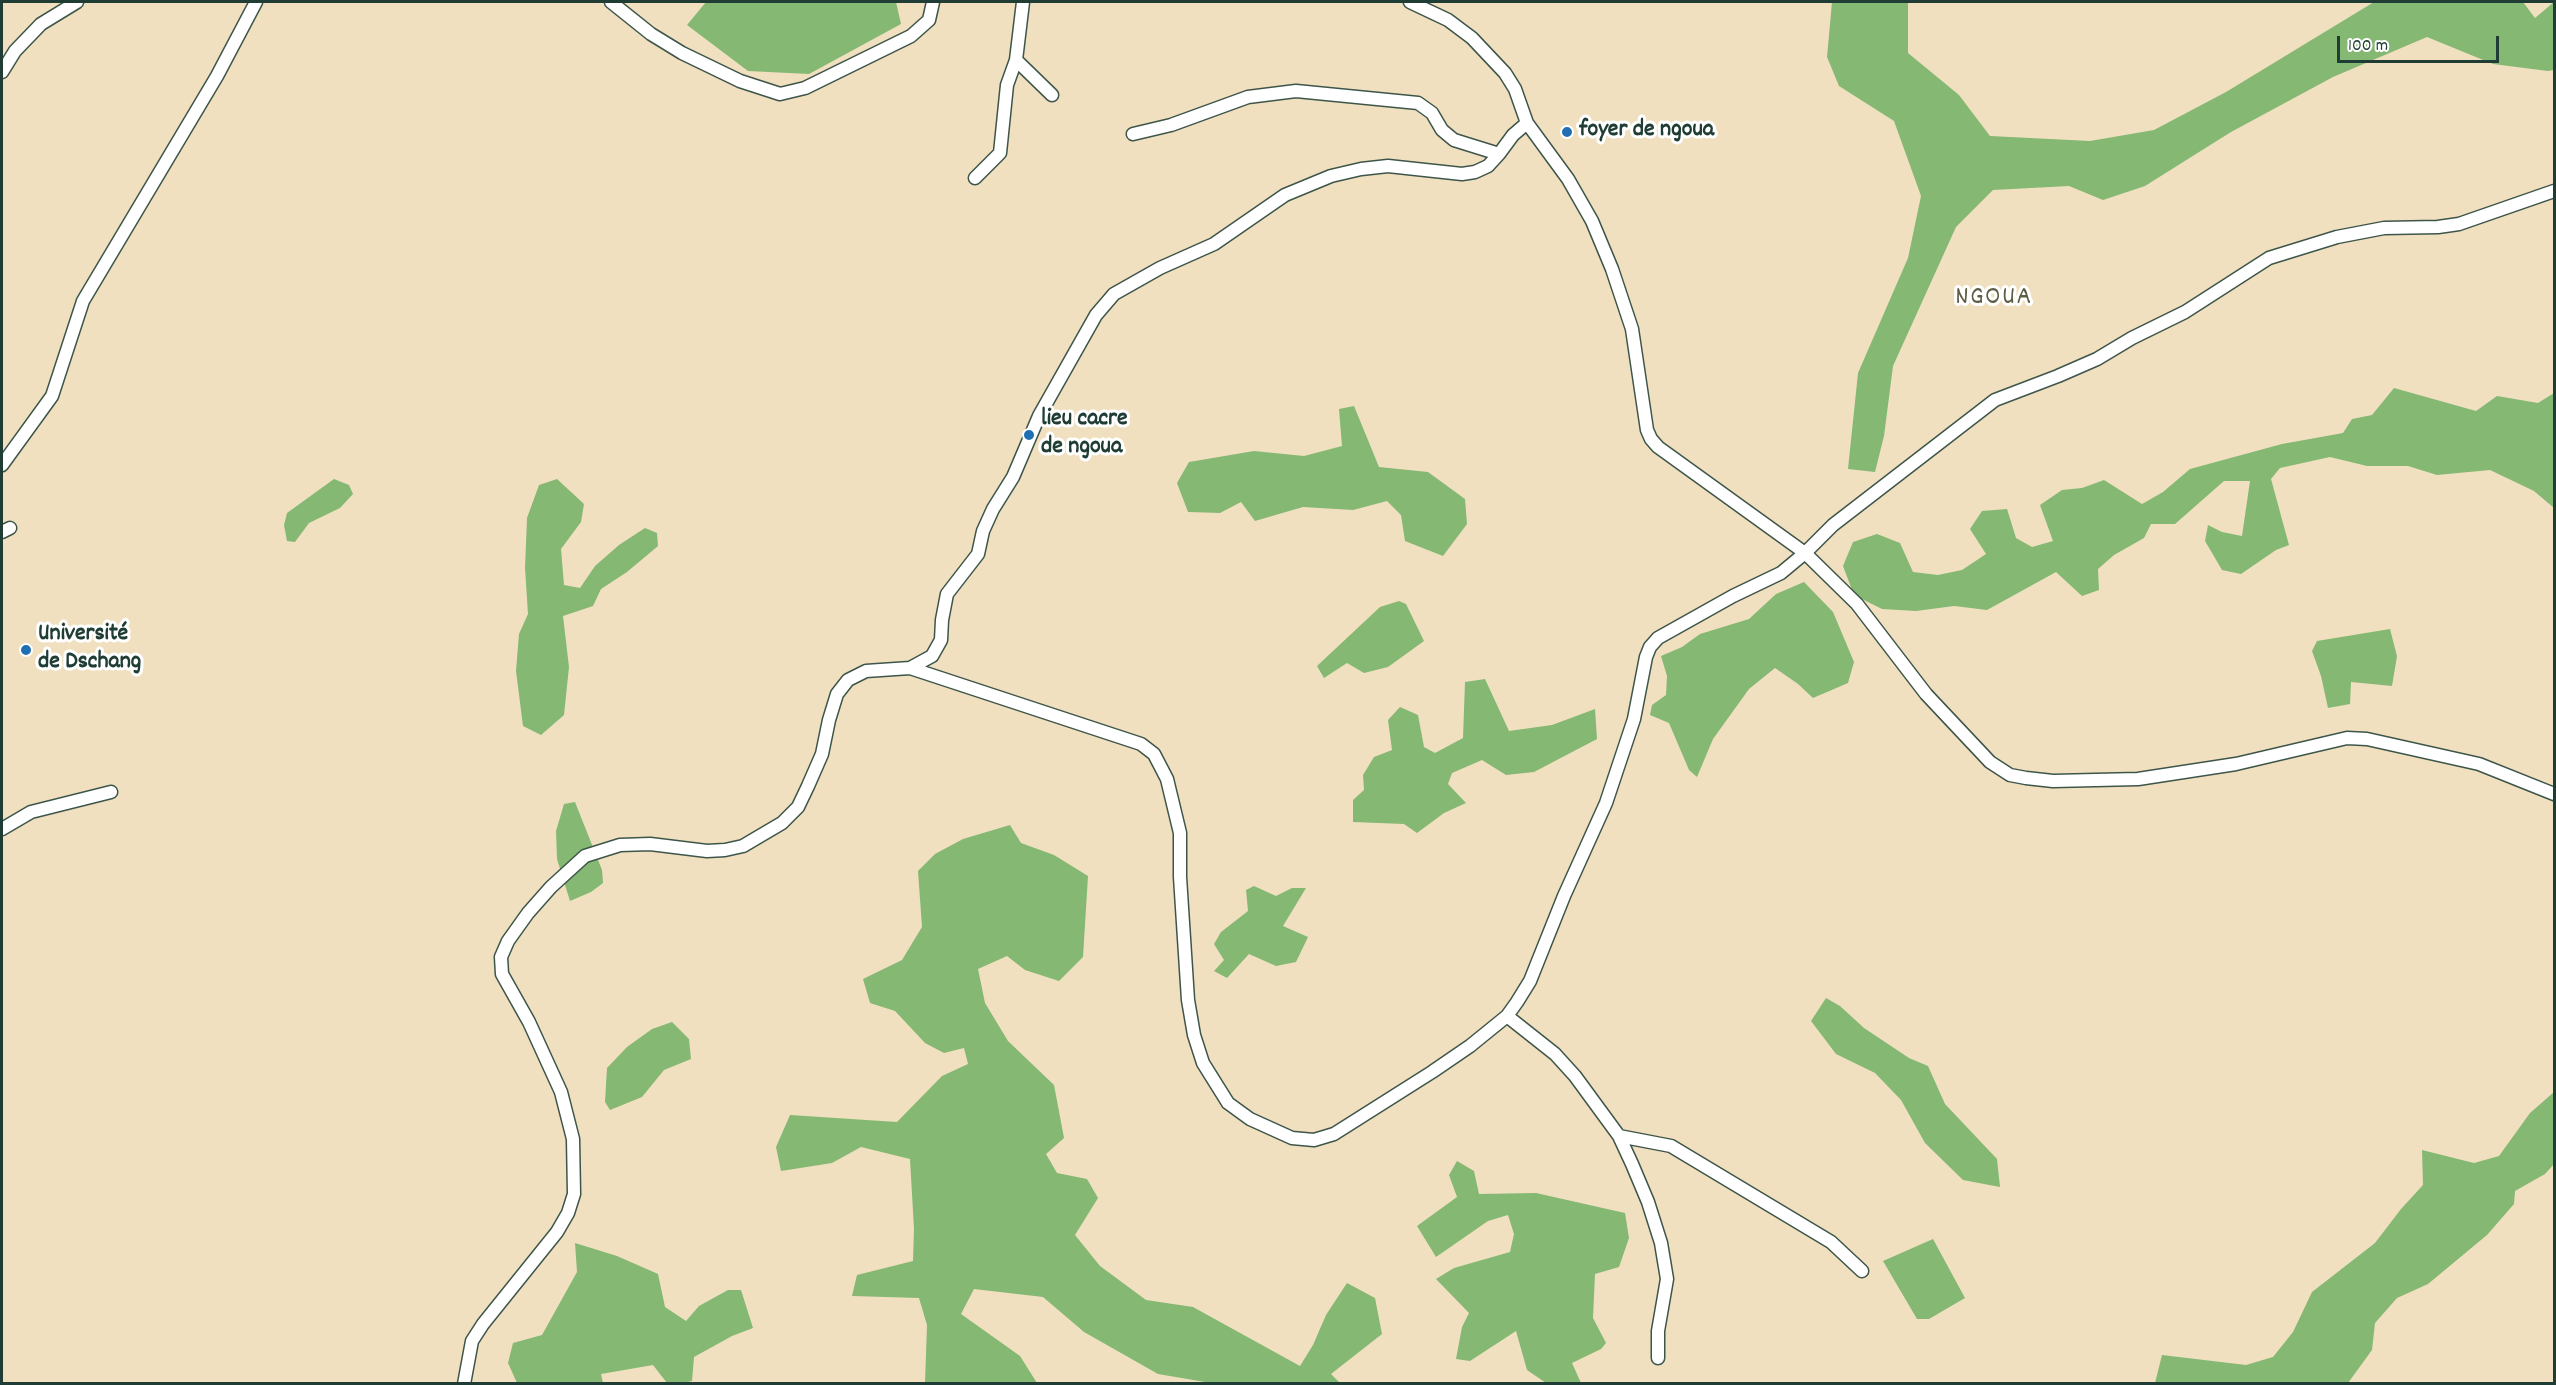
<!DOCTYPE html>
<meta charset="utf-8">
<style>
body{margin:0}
#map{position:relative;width:2556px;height:1385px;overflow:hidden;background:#f0e0c0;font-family:Dekko,sans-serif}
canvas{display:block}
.frame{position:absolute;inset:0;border:3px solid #1f3d34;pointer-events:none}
.scale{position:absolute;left:2337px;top:36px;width:162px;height:27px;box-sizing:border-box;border:3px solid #1f3d34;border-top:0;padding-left:8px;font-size:18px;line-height:21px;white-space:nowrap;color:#1f3d34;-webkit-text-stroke:4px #fff;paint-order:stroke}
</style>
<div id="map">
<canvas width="2556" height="1385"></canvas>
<div class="frame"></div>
<div class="scale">100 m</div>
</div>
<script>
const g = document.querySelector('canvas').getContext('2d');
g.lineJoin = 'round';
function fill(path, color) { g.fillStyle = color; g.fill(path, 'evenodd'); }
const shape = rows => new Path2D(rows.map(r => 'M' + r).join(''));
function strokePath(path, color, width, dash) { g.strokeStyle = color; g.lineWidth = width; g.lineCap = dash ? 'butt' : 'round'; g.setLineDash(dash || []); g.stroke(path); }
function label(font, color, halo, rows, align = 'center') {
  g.font = font + ' Dekko,sans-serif'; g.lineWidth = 6; g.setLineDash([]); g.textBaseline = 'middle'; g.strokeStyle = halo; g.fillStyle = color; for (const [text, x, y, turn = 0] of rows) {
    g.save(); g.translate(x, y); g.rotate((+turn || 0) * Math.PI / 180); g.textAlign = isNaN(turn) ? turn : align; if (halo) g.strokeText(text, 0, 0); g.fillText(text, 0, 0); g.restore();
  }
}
fill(shape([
 [706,2,896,2,901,24,809,74,748,71,687,25],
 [1832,2,1908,2,1908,53,1959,95,1990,136,2090,141,2154,130,2226,92,2374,2,2523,2,2535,18,2554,2,2554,70,2548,71,2493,64,2427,37,2333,77,2231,132,2145,186,2103,200,2069,186,1993,190,1956,227,1893,366,1884,436,1875,472,1848,469,1858,373,1908,258,1921,196,1894,121,1839,86,1827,57],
 [2394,388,2476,411,2497,396,2538,403,2554,393,2554,508,2534,491,2490,470,2437,475,2408,466,2367,466,2330,457,2280,468,2271,479,2289,545,2276,550,2241,574,2222,570,2205,541,2208,525,2222,532,2242,536,2250,481,2224,481,2175,524,2151,524,2144,538,2114,555,2098,569,2099,590,2082,596,2056,572,1987,610,1954,606,1916,611,1882,609,1854,595,1843,566,1853,542,1877,534,1900,543,1913,572,1938,575,1962,570,1986,554,1970,529,1982,511,2007,509,2016,538,2032,547,2053,541,2040,505,2062,490,2082,488,2104,480,2142,504,2163,492,2190,469,2282,444,2343,433,2352,419,2372,415],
 [1354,406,1379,467,1428,472,1465,499,1467,524,1443,556,1405,541,1401,515,1387,501,1353,510,1303,507,1255,521,1241,502,1220,513,1188,512,1177,483,1189,462,1254,451,1304,456,1342,446,1339,409],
 [334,479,349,485,353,494,340,508,309,523,295,542,287,541,284,525,287,513],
 [557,479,584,504,581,522,561,549,564,585,580,588,595,566,619,545,645,528,657,533,658,546,627,572,601,589,593,606,563,616,569,667,564,715,541,735,523,726,516,671,519,634,528,614,525,568,527,518,539,485],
 [1804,582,1833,612,1854,662,1848,683,1813,698,1798,684,1775,668,1749,689,1713,739,1697,777,1689,770,1669,723,1650,715,1652,705,1666,695,1667,676,1661,656,1682,647,1700,634,1749,619,1776,594],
 [1399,601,1406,604,1424,641,1388,667,1364,673,1347,663,1324,678,1317,666,1380,607],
 [2390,629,2397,656,2392,686,2351,682,2350,704,2328,708,2321,676,2312,651,2317,641],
 [1485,679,1509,731,1552,725,1595,709,1597,739,1534,772,1506,775,1482,760,1452,773,1448,784,1466,803,1444,813,1417,833,1404,824,1353,822,1353,800,1364,790,1363,775,1374,757,1392,750,1388,720,1400,707,1418,715,1424,747,1435,753,1463,738,1465,682],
 [575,802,602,870,603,883,591,892,570,901,557,859,556,831,564,804],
 [1010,825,1021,843,1054,855,1088,876,1083,957,1059,981,1025,970,1007,956,978,969,985,1003,1008,1041,1054,1085,1064,1138,1046,1154,1057,1173,1087,1179,1098,1198,1075,1235,1100,1266,1146,1300,1193,1307,1300,1366,1313,1345,1326,1315,1347,1283,1375,1298,1382,1334,1331,1374,1340,1383,1211,1383,1158,1374,1084,1332,1043,1297,974,1289,961,1314,1020,1356,1037,1383,925,1383,927,1325,919,1298,852,1296,857,1275,913,1261,914,1229,910,1159,861,1147,832,1163,781,1171,776,1147,790,1115,897,1122,942,1076,968,1064,964,1048,944,1053,925,1043,895,1011,870,1003,863,979,902,960,922,927,918,871,935,854,963,839],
 [1254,886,1276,896,1292,888,1306,888,1283,926,1308,937,1296,962,1276,966,1249,954,1227,978,1214,971,1224,960,1214,944,1221,932,1248,911,1246,890],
 [1826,998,1840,1006,1864,1028,1909,1058,1928,1066,1945,1104,1997,1159,2000,1187,1963,1180,1925,1143,1901,1100,1875,1073,1836,1054,1811,1021],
 [672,1022,689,1039,691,1059,664,1070,642,1097,610,1110,605,1102,607,1068,627,1047,652,1029],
 [2554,1092,2554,1164,2545,1174,2515,1191,2514,1204,2487,1235,2428,1284,2397,1298,2375,1323,2372,1350,2348,1383,2155,1383,2162,1355,2246,1365,2273,1357,2293,1332,2312,1292,2375,1243,2401,1209,2423,1185,2422,1150,2474,1163,2499,1156,2530,1113],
 [1457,1161,1474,1171,1479,1194,1536,1193,1625,1213,1629,1238,1619,1267,1595,1274,1593,1318,1606,1343,1601,1349,1572,1363,1581,1383,1546,1383,1527,1370,1516,1331,1470,1361,1456,1359,1462,1327,1469,1313,1436,1279,1454,1268,1510,1252,1514,1234,1508,1215,1488,1221,1436,1257,1417,1226,1457,1197,1449,1175],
 [1933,1239,1965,1298,1929,1319,1917,1319,1883,1261],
 [575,1243,617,1256,658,1274,665,1307,686,1321,699,1306,728,1290,741,1290,753,1328,732,1336,694,1357,692,1381,684,1383,667,1383,653,1365,601,1374,603,1383,517,1383,508,1363,513,1343,542,1335,577,1272]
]), '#84b873');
const minor = shape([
 [611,2,651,34,682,53,740,81,780,94,805,88,911,36,929,20,933,2],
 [1410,2,1448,20,1472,38,1505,73,1515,89,1527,123,1568,179,1592,221,1612,269,1632,329,1647,430,1651,439,1658,447,1805,553,1857,604,1926,694,1990,762,2010,775,2026,778,2053,781,2138,779,2236,764,2347,738,2367,739,2479,764,2554,794],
 [1016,60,1052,95],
 [2,72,15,51,41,24,77,2],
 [1133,134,1171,125,1248,97,1296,91,1418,103,1432,113,1442,130,1454,140,1499,154,1513,135,1527,123],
 [975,178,1000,153,1007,85,1016,60,1023,2],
 [2,465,52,396,83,301,217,76,256,2],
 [2,532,10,528],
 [910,668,932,656,941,640,942,620,947,594,978,554,983,531,993,509,1013,477,1039,416,1096,315,1114,294,1160,268,1214,244,1285,195,1331,176,1361,169,1388,166,1462,174,1475,172,1488,166,1499,154],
 [2,829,31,812,111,792],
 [1507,1016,1555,1054,1575,1076,1619,1136,1632,1164,1648,1202,1661,1243,1667,1279,1658,1331,1658,1358],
 [1619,1136,1671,1146,1831,1242,1862,1271],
 [464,1384,472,1341,483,1324,557,1232,568,1213,574,1194,573,1139,561,1092,529,1022,502,974,501,957,508,941,528,913,551,887,585,856,620,845,650,844,707,851,725,850,743,846,782,823,798,807,808,786,822,754,829,720,837,694,848,680,866,671,910,668,1141,744,1154,754,1167,779,1180,833,1180,877,1188,1000,1194,1035,1203,1063,1228,1103,1250,1119,1292,1138,1314,1140,1334,1134,1432,1072,1470,1046,1507,1016,1517,1002,1530,981,1564,896,1606,803,1634,719,1646,657,1650,647,1658,638,1733,596,1781,573,1805,553,1833,525,1995,400,2058,376,2097,359,2132,338,2185,312,2269,258,2337,237,2384,228,2438,227,2459,224,2554,191]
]);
strokePath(minor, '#3e5549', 15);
strokePath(minor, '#fff', 12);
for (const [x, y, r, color] of [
 [1567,132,6,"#1f6fb2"],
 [1029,435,6,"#1f6fb2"],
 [26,650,6,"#1f6fb2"]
]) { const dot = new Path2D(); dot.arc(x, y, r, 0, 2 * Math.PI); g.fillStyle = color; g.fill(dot); strokePath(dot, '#fff', 2); }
label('bold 24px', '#1f3d34', '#fff', [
 ["foyer de ngoua",1579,132],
 ["lieu cacre",1041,421],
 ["de ngoua",1041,449],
 ["Université",38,636],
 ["de Dschang",38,664]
], 'left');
g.letterSpacing = '1.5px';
label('27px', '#5d5e44', '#fff', [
 ["NGOUA",1994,299]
]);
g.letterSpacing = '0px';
</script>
